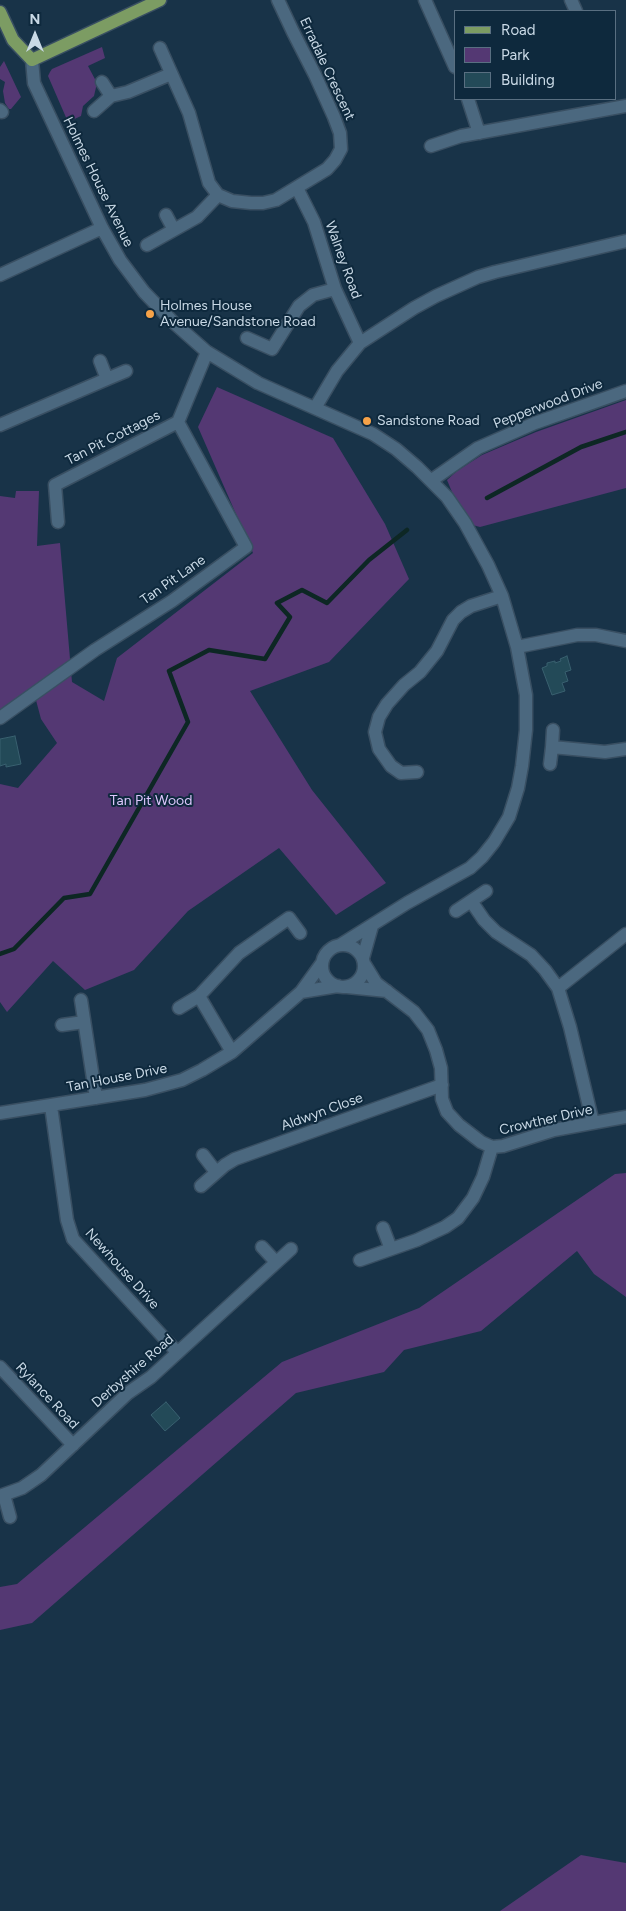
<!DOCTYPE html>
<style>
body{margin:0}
#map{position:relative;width:626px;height:1911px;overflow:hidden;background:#183348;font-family:Figtree,sans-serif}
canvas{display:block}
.legend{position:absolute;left:454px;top:10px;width:162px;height:90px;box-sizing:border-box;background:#0e293d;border:1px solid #596f81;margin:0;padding:6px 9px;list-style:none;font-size:15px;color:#c9d9e6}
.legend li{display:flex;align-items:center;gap:10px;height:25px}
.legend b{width:25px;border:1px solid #596f81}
.north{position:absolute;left:10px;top:10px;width:50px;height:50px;-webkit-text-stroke:4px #0e293d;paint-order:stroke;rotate:0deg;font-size:14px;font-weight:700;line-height:20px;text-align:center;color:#c9d9e6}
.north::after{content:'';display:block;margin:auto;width:18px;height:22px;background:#c9d9e6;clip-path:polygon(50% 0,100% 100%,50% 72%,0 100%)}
</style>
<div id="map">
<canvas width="626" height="1911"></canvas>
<ul class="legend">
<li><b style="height:6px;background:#7c9c63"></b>Road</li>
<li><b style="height:14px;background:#543873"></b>Park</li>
<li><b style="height:14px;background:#234a58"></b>Building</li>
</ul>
<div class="north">N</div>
</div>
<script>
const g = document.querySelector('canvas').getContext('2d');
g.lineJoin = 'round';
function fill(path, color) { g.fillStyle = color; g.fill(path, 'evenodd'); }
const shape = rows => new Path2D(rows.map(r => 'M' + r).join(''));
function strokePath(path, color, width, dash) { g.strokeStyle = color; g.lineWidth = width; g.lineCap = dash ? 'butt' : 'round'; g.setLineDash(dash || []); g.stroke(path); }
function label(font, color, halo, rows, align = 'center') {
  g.font = font + ' Figtree,sans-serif'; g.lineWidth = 4; g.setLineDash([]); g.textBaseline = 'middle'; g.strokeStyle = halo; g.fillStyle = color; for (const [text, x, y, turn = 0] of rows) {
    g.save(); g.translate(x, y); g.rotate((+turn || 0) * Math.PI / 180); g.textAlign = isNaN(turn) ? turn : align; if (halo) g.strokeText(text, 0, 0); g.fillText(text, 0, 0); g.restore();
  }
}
fill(shape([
 [102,47,105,58,88,66,97,83,94,96,83,106,81,116,68,122,48,76,50,72,52,69],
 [4,61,21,97,11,109,9,109,5,103,3,91,5,82,0,79,0,67],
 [217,387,333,438,385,524,409,579,329,662,250,691,312,790,386,883,336,915,279,848,188,911,134,970,85,990,53,961,7,1012,0,1002,0,784,18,788,57,743,41,719,33,689,0,718,0,496,15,498,16,491,39,491,37,546,60,543,72,682,104,701,117,658,253,553,198,427],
 [626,400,626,488,480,527,465,523,447,480,457,471,482,455,536,432],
 [626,1173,626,1297,594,1274,577,1251,481,1331,404,1350,384,1372,296,1393,32,1623,0,1630,0,1587,17,1584,282,1362,419,1308,615,1174],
 [581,1855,626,1863,626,1911,500,1911]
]), '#543873');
strokePath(shape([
 [487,498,581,447,626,432],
 [0,954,14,949,64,898,90,894,188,722,169,671,209,650,265,659,290,617,277,603,302,590,327,603,369,560,407,530]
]), '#0d2724', 4.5);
const building = shape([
 [567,656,571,670,565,672,568,681,562,683,565,691,552,695,542,668,547,666,547,663,555,661,555,663,561,661,560,659,567,656],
 [15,736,21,764,6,767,6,764,0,766,0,739,15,736],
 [166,1402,180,1418,165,1431,151,1415,166,1402]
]);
fill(building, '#234a58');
strokePath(building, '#39606f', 1);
const minor = shape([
 [425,0,455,67],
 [571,0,576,11],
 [160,48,189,113,209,183,218,195,232,201,251,203,263,203,276,200,327,169,335,160,341,149,340,133,334,117,315,75,293,32,278,0],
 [32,60,34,83,102,228,120,260,144,292,173,322,207,352,258,383,373,434,396,449,417,467,447,497,465,523,488,565,502,596,517,647,526,695,526,730,522,766,518,788,509,817,494,842,482,857,470,868,407,903,340,945],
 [102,82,111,96],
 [468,99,479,133],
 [0,110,2,112],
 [94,111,111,96,128,92,171,74],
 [431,146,461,136,626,106],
 [297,188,314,222,335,289,360,343],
 [166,215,174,230],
 [147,245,197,217,218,195],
 [0,275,102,228],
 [247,338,272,349,299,306,313,295,335,289],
 [100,361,107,379,126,371],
 [315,408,337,371,360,343,414,308,436,296,478,277,495,272,626,241],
 [0,425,107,379],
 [432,480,478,448,535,423,626,391],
 [58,522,55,485,178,422,207,352],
 [517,647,577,635,596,635,626,641],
 [0,718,95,650,172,601,246,547,178,422],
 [552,747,553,730],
 [550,764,552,747,605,752,626,749],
 [417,772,401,773,391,766,379,749,375,732,379,717,387,704,404,685,420,672,437,651,453,620,461,612,471,606,502,596],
 [471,901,484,920,496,932,531,955,545,970,558,988,570,1027,593,1123],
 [456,911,486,891],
 '322 966a21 21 0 1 1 42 0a21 21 0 1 1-42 0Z',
 [363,958,372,926],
 [365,965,376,983,414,1012,428,1030,436,1050,441,1068,442,1099,447,1112,459,1125,481,1142,492,1147,503,1146,554,1130,626,1117],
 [347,987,387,991],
 [558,988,626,934],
 [301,992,338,986],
 [81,1000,96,1098],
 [179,1008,199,996],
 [62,1025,84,1022],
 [232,1052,199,996,239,953,289,918,300,933],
 [51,1106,67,1220,73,1239,177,1352],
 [0,1113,145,1090,182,1080,202,1070,232,1052,301,992,322,963],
 [203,1155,216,1172],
 [201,1186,225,1165,235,1159,442,1085],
 [383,1228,391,1249],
 [262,1247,276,1262],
 [360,1260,417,1240,445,1227,458,1218,473,1198,483,1177,492,1147],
 [0,1367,73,1445],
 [4,1495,10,1517],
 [0,1496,22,1488,41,1475,128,1393,151,1377,291,1249]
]);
const major = shape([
 [0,12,13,40,32,60,160,0]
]);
strokePath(minor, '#394f62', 15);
strokePath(major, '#394f62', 15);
strokePath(minor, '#4b687f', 12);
strokePath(major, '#7c9c63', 12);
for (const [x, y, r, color] of [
 [150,314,5,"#f6a248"],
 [367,421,5,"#f6a248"]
]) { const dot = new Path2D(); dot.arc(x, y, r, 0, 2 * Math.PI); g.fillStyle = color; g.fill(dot); strokePath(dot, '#0e293d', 2); }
label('14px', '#c9d9e6', '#0e293d', [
 ["Erradale Crescent",327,69,65],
 ["Holmes House Avenue",98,182,64],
 ["Walney Road",343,260,70],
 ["Pepperwood Drive",548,404,-21],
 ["Tan Pit Cottages",113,438,-27],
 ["Tan Pit Lane",173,580,-35],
 ["Tan House Drive",117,1078,-11],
 ["Aldwyn Close",322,1112,-20],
 ["Crowther Drive",546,1120,-13],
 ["Newhouse Drive",122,1269,48],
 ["Derbyshire Road",133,1371,-41],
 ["Rylance Road",47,1396,47]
]);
label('14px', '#c9d9e6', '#0e293d', [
 ["Holmes House",160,306],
 ["Avenue/Sandstone Road",160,322],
 ["Sandstone Road",377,421]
], 'left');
label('14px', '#dec7fd', '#0e293d', [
 ["Tan Pit Wood",151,801]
]);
</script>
